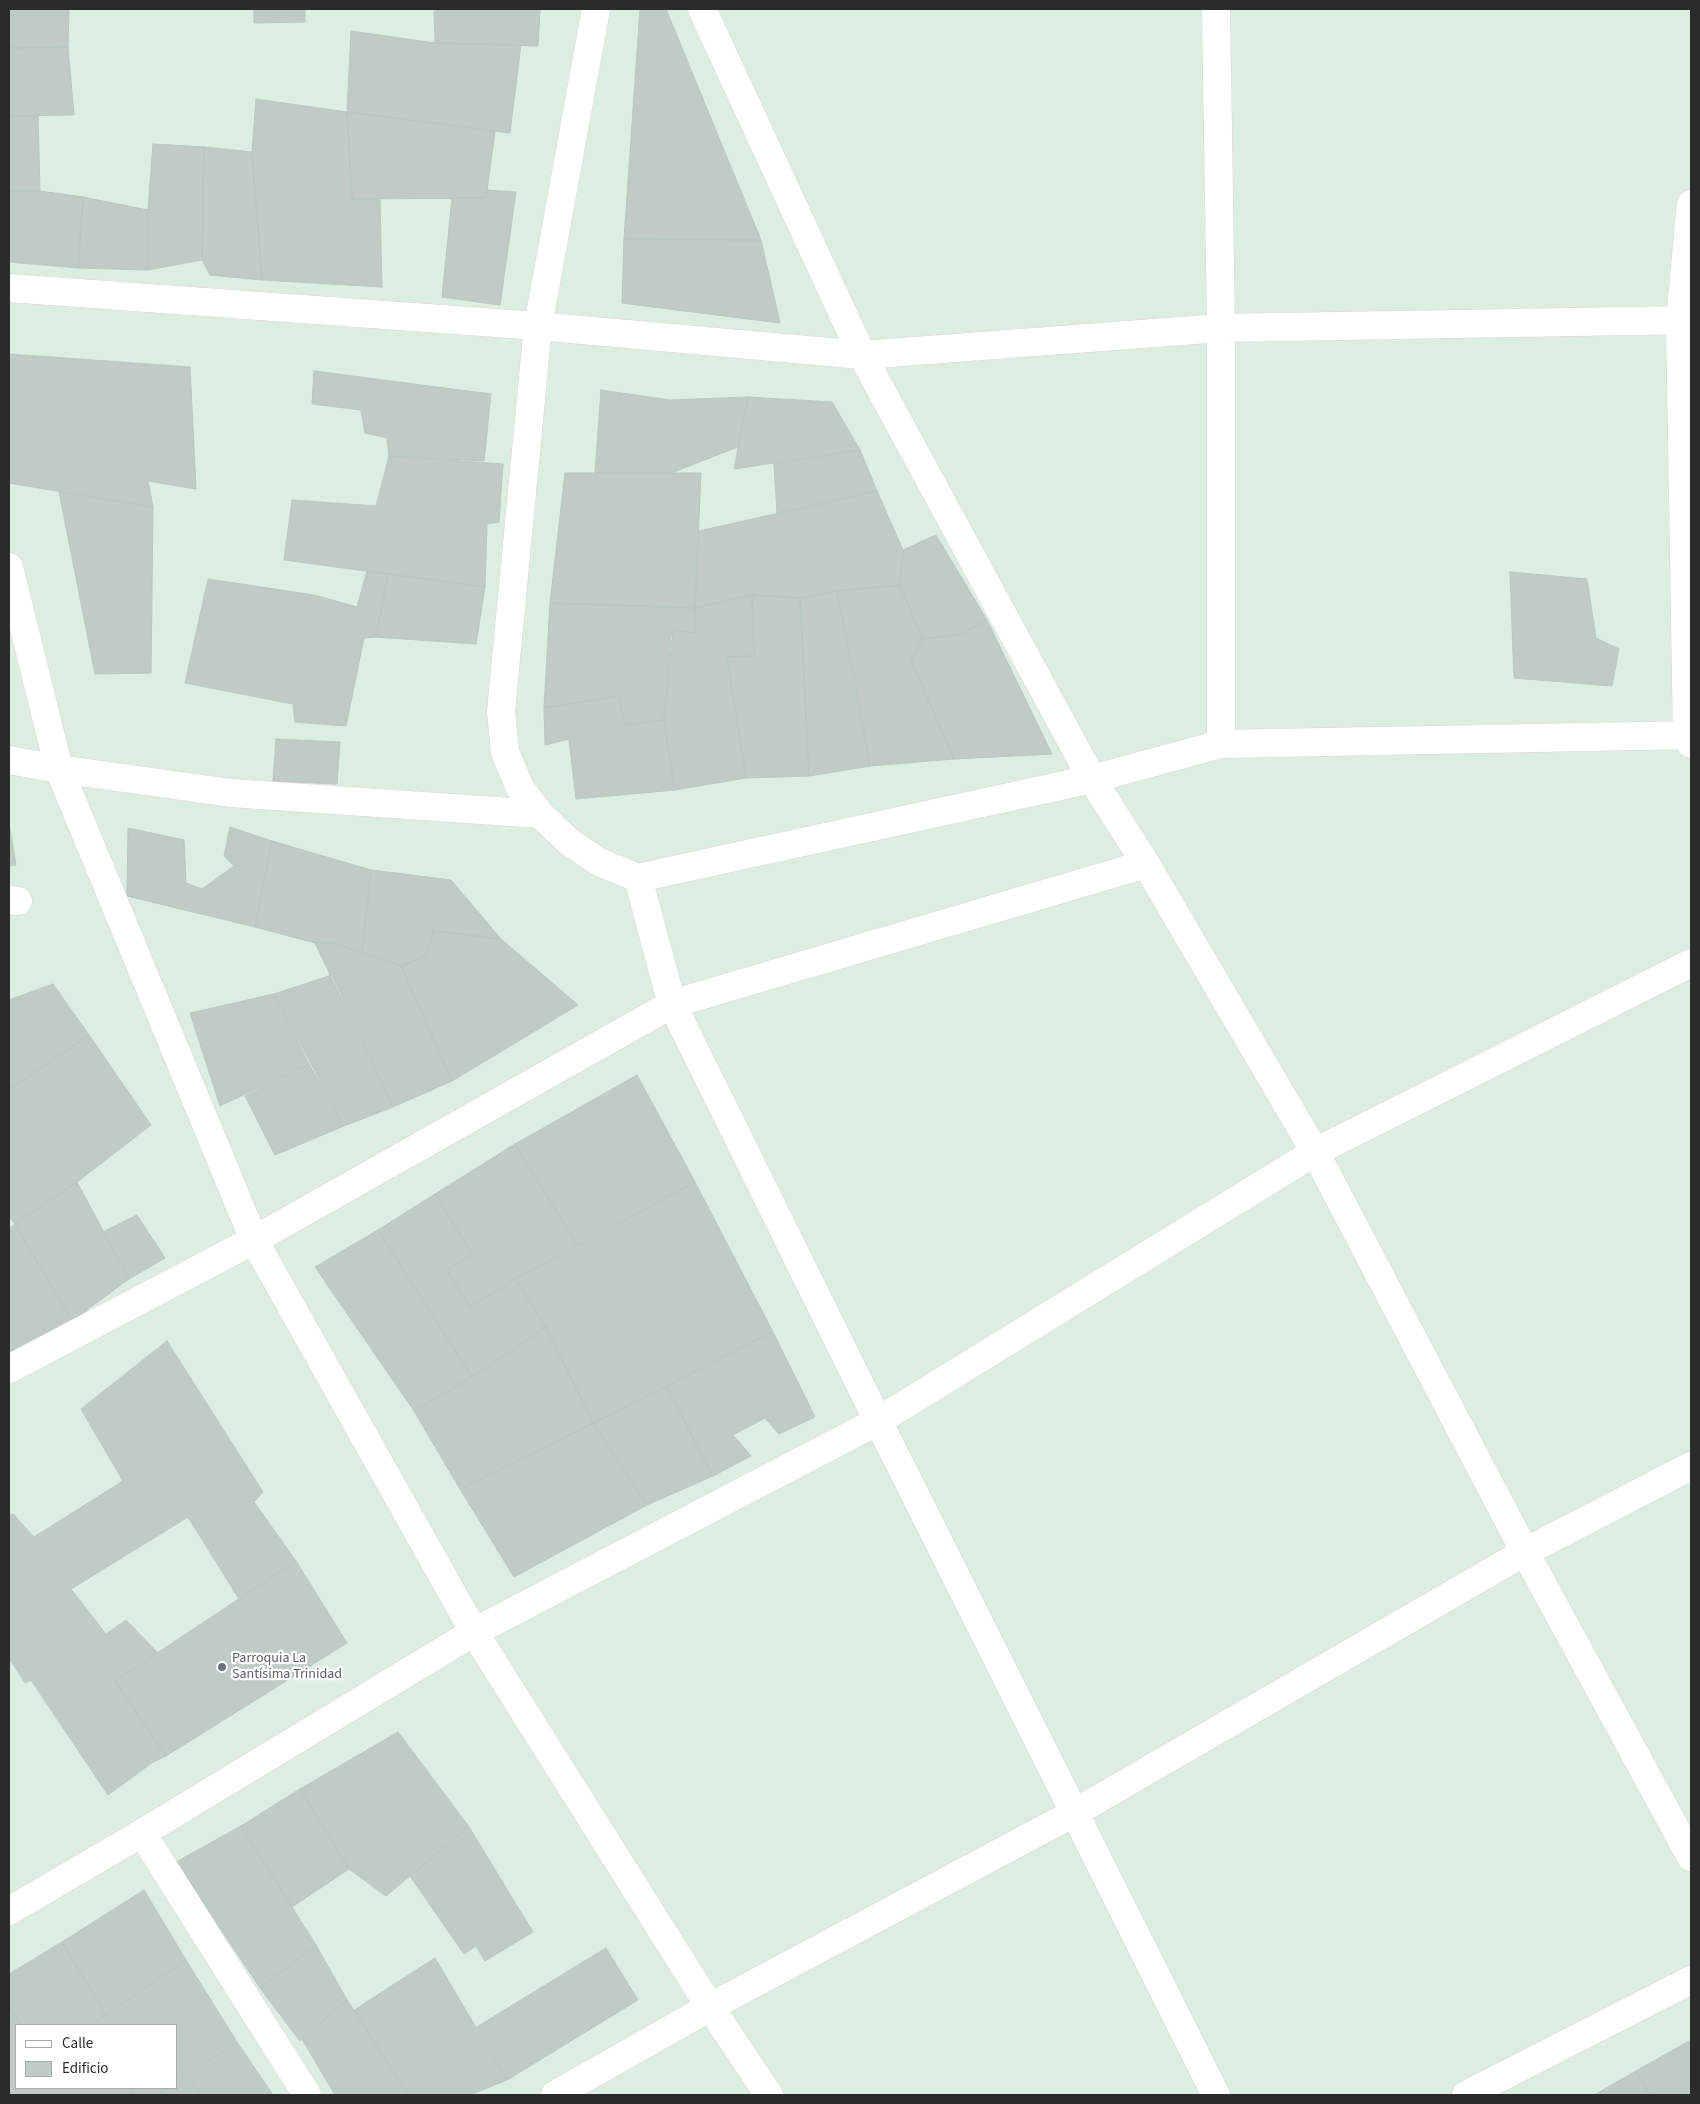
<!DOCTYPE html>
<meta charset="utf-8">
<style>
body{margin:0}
#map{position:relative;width:1700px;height:2104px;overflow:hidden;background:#dcede2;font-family:"Source Sans 3",sans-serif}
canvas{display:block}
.frame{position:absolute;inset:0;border:10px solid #2b2b2b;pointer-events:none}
.legend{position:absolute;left:15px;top:2024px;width:162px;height:65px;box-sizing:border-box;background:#fff;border:1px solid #aaa;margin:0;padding:6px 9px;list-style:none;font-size:15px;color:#2b2b2b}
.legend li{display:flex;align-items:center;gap:10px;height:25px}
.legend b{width:25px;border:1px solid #aaa}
</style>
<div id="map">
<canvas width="1700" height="2104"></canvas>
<div class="frame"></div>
<ul class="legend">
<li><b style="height:6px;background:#fff"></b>Calle</li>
<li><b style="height:14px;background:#bfcbc4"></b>Edificio</li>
</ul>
</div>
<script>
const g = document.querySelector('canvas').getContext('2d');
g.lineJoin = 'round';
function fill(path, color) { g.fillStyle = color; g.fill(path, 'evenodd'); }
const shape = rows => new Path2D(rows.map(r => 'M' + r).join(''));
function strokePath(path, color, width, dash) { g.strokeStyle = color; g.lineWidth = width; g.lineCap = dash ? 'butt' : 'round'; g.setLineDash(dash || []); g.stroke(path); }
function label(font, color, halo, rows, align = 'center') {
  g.font = font + ' "Source Sans 3",sans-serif'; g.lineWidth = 4.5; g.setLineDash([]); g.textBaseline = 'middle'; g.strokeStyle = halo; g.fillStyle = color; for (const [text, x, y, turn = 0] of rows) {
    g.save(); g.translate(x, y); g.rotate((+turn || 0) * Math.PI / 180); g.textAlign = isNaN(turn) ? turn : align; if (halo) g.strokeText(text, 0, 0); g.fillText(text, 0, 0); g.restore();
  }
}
const building = shape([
 [9,9,69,9,68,47,9,48,9,9],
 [254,9,305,9,305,22,254,23,254,9],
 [434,9,540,9,538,46,435,43,434,9],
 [640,9,666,9,761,240,624,239,640,9],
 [351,31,435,43,521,45,510,133,347,112,351,31],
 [68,47,74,115,9,116,9,48,68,47],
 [256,99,347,112,352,199,380,199,382,287,262,280,252,152,256,99],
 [347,112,495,131,486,198,352,199,347,112],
 [9,116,38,116,40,191,9,191,9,116],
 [153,144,204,147,202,260,148,270,148,210,153,144],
 [204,147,252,152,262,280,210,275,202,260,204,147],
 [487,190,516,192,500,305,442,297,452,198,486,198,487,190],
 [9,191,40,191,83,197,78,268,9,262,9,191],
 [83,197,148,210,148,270,78,268,83,197],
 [624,239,761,240,780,323,622,303,624,239],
 [9,354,190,367,196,489,148,481,153,507,9,483,9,354],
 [314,371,491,394,484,461,389,456,387,438,365,433,361,410,312,404,314,371],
 [601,390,670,400,748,397,738,447,671,473,595,473,601,390],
 [748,397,832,402,860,450,734,469,748,397],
 [860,450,877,491,777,514,774,464,860,450],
 [389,456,503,464,499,522,487,524,485,587,284,560,292,500,376,506,389,456],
 [565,473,701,473,695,608,550,603,565,473],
 [877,491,903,550,900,585,837,591,800,598,752,595,695,608,699,531,877,491],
 [59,492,153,507,151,673,95,674,59,492],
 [936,535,987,620,961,634,922,639,900,585,903,550,936,535],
 [367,571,388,574,376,637,364,638,346,726,295,722,293,704,185,683,208,579,314,595,357,607,367,571],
 [1510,572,1587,579,1596,638,1619,649,1612,686,1514,678,1510,572],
 [388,574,485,587,476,644,376,637,388,574],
 [900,585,922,639,911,660,954,759,870,766,837,591,900,585],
 [837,591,855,681,870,766,809,776,800,598,837,591],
 [752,595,754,656,727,657,746,778,675,790,664,720,673,630,695,633,695,608,752,595],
 [752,595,800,598,809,776,746,778,727,657,754,656,752,595],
 [550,603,695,608,695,633,673,630,671,636,664,720,625,725,619,696,544,708,550,603],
 [987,620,1052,754,954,759,911,660,922,639,961,634,987,620],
 [619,696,625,725,664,720,675,790,576,799,569,739,545,745,544,708,619,696],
 [276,739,340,742,337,784,273,781,276,739],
 [9,823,16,865,9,866,9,823],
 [230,827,272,841,255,927,127,896,128,828,184,840,186,883,202,889,234,866,224,856,230,827],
 [272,841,371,870,362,953,334,943,315,943,255,927,272,841],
 [371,870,451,880,501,939,433,931,427,955,401,966,362,953,371,870],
 [433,931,501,939,578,1005,452,1081,401,966,427,955,433,931],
 [315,943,334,943,401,966,452,1081,393,1107,315,943],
 [332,975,393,1107,344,1126,274,994,332,975],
 [53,984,89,1035,9,1090,9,1000,53,984],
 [274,994,309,1064,220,1106,190,1013,274,994],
 [89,1035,151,1125,77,1182,15,1224,9,1216,9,1090,89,1035],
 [309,1064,344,1126,275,1155,245,1096,309,1064],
 [637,1075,695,1182,578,1246,515,1144,637,1075],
 [515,1144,578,1246,515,1279,470,1307,447,1270,472,1254,435,1194,515,1144],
 [77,1182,129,1279,72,1321,15,1224,77,1182],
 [695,1182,773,1332,593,1423,546,1327,515,1279,695,1182],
 [435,1194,472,1254,447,1270,470,1307,515,1279,546,1327,472,1377,378,1230,435,1194],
 [137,1215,165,1258,129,1279,103,1232,137,1215],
 [15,1224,72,1321,13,1356,9,1350,9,1229,15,1224],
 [378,1230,472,1377,414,1411,315,1267,378,1230],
 [546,1327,593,1423,460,1489,414,1411,472,1377,546,1327],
 [773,1332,815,1417,779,1434,765,1418,733,1435,751,1456,713,1476,666,1386,773,1332],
 [167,1341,263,1492,254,1502,296,1561,239,1599,188,1517,71,1589,106,1634,126,1620,158,1653,115,1681,166,1756,153,1762,108,1795,31,1680,25,1683,9,1658,9,1516,13,1514,34,1537,123,1481,81,1409,167,1341],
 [666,1386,713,1476,647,1505,593,1423,666,1386],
 [593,1423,647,1505,514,1577,460,1489,593,1423],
 [296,1561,347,1643,166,1756,115,1681,296,1561],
 [398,1732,469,1827,386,1896,349,1869,300,1789,398,1732],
 [300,1789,349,1869,292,1907,241,1826,300,1789],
 [241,1826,316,1945,260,1988,176,1862,241,1826],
 [469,1827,533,1932,485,1961,476,1946,464,1954,410,1876,469,1827],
 [144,1890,186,1960,106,2015,62,1942,144,1890],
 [62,1942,106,2015,91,2025,21,2025,9,2006,9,1974,62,1942],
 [316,1945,347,2000,300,2041,260,1988,316,1945],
 [606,1948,638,2000,507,2080,475,2028,606,1948],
 [435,1958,507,2080,470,2095,408,2095,354,2010,435,1958],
 [186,1960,237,2042,176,2083,176,2025,91,2025,186,1960],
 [347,2000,354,2010,408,2095,335,2095,302,2039,347,2000],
 [9,2006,21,2025,16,2025,16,2078,9,2084,9,2006],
 [1691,2040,1691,2095,1650,2095,1636,2071,1691,2040],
 [237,2042,273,2095,200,2095,188,2076,237,2042],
 [1636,2071,1650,2095,1594,2095,1636,2071],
 [188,2076,200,2095,157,2095,169,2088,176,2088,176,2083,188,2076],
 [16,2078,16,2088,130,2088,135,2095,9,2095,9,2084,16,2078],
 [130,2088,169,2088,157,2095,135,2095,130,2088]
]);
fill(building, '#bfcbc4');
strokePath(building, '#b6c9be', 1);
const minor = shape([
 [596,9,538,326,501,711,505,752,520,788,540,814,568,841,599,862,638,878,672,1004,878,1421,1216,2095],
 [702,9,862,355,1092,779,1146,864,1315,1152,1525,1552,1691,1857],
 [1216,9,1221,328,1221,744],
 [1691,204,1680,319,1687,734,1691,744],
 [9,288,538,326,862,355,1221,328,1691,320],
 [9,567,59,769,254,1240,474,1632,710,2007,769,2095],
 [9,760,59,769,231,793,540,814],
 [638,878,1092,779,1221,744,1691,735],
 [9,900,18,901],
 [9,1369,254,1240,672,1004,1146,864],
 [142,1833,307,2095],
 [9,1911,142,1833,474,1632,878,1421,1315,1152,1691,963],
 [555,2095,710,2007,1074,1813,1525,1552,1691,1466],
 [1466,2095,1691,1980]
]);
strokePath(minor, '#e4d2d9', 29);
strokePath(minor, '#fff', 28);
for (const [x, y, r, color] of [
 [222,1667,5,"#6b7280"]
]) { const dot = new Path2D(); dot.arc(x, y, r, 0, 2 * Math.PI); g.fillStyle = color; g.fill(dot); strokePath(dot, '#fff', 2); }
label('14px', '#5b616d', '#fff', [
 ["Parroquia La",232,1659],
 ["Santísima Trinidad",232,1675]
], 'left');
</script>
